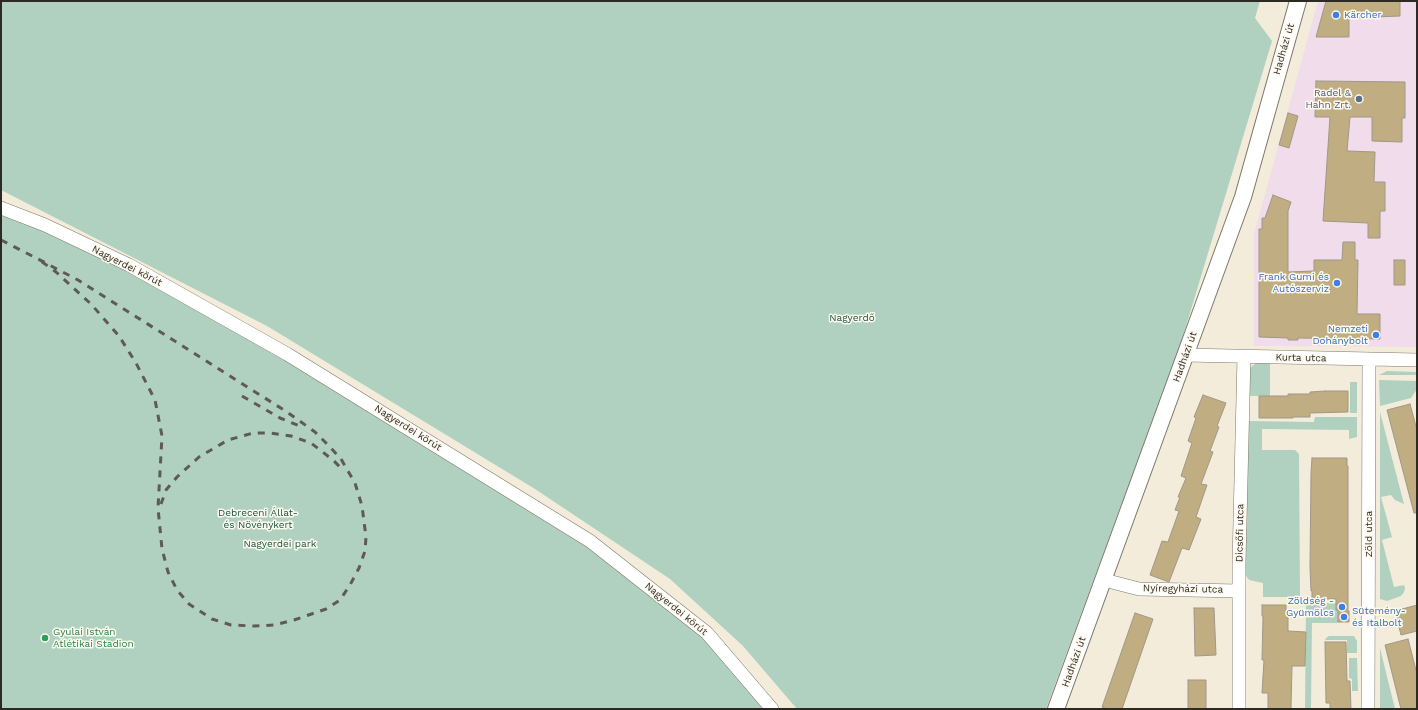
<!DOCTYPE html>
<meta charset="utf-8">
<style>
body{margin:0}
#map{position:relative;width:1418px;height:710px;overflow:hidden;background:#f3ecda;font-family:"Work Sans",sans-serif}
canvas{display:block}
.frame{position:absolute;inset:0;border:2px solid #2d2a23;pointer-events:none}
</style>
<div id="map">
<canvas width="1418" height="710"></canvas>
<div class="frame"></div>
</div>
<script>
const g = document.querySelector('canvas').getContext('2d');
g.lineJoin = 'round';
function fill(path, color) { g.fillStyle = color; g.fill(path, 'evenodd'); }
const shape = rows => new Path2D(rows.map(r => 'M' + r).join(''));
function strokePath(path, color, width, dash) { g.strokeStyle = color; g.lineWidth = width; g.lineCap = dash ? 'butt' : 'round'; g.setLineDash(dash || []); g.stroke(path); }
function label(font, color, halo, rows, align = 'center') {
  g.font = font + ' "Work Sans",sans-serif'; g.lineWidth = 3; g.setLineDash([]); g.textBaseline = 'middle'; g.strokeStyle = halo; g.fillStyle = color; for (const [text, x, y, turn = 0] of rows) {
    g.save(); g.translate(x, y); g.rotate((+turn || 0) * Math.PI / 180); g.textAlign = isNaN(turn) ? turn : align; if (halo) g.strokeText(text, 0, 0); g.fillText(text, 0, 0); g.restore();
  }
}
fill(shape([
 [1318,1,1417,1,1417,347,1254,346,1254,234]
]), '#f0dceb');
fill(shape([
 [1,1,1260,1,1255,18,1272,41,1180,346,1046,709,797,709,743,646,670,579,535,489,267,326,1,190],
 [1,208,129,265,590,541,707,633,772,709,1,709],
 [1256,363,1270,363,1270,396,1248,396,1250,368],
 [1387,371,1417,372,1417,375,1379,375],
 [1379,380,1417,381,1417,389,1411,398,1380,406],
 [1350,382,1357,382,1357,413,1350,413],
 [1380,412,1404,504,1395,500,1391,495,1381,497,1392,537,1382,540,1394,587,1404,585,1405,588,1404,592,1401,596,1387,601,1380,599],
 [1315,417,1357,417,1357,437,1349,439,1349,430,1262,429,1262,450,1295,450,1299,454,1300,597,1263,597,1263,583,1249,580,1245,574,1245,570,1248,421,1314,422],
 [1306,603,1336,603,1336,610,1338,610,1338,623,1312,623,1311,709,1305,709],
 [1329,636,1354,636,1357,641,1357,653,1347,653,1347,640,1325,640,1326,638],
 [1380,648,1395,709,1380,709],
 [1349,658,1357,658,1358,691,1352,691,1352,679,1349,678]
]), '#b1d1c0');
const building = shape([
 [1326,1,1400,1,1400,16,1349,18,1349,37,1316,37,1326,1],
 [1316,81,1405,82,1405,118,1402,118,1402,142,1372,141,1372,117,1350,117,1347,151,1375,152,1374,182,1385,182,1385,211,1380,211,1380,238,1368,238,1368,223,1323,221,1330,117,1315,117,1316,81],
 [1288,113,1298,116,1289,148,1279,145,1288,113],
 [1273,195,1291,202,1288,211,1288,272,1314,271,1314,260,1342,260,1343,242,1355,242,1355,260,1358,260,1357,314,1380,314,1380,339,1298,338,1298,340,1288,340,1288,338,1259,337,1259,229,1262,229,1262,218,1265,218,1273,195],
 [1394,260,1405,260,1405,285,1394,285,1394,260],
 [1325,391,1348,391,1348,412,1310,413,1310,417,1293,417,1293,418,1259,418,1259,396,1288,396,1288,394,1310,394,1310,392,1325,391],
 [1203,395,1226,403,1217,426,1219,427,1210,451,1213,452,1201,484,1207,485,1196,517,1201,519,1189,550,1182,548,1169,582,1150,575,1162,541,1168,542,1179,511,1175,510,1180,497,1178,497,1186,478,1181,476,1192,443,1188,441,1196,418,1194,417,1203,395],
 [1410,404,1417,430,1417,513,1414,513,1387,410,1410,404],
 [1312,458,1347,458,1347,466,1348,466,1348,611,1349,611,1349,622,1338,622,1338,610,1336,610,1336,599,1312,599,1312,591,1311,591,1310,567,1311,473,1312,458],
 [1262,605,1286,605,1286,615,1288,615,1288,631,1306,632,1305,666,1292,666,1291,709,1268,709,1268,693,1262,693,1264,660,1262,660,1263,616,1262,616,1262,605],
 [1417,605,1417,631,1401,635,1395,611,1417,605],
 [1194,608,1214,608,1216,655,1195,656,1194,608],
 [1135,613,1153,619,1122,709,1108,709,1102,707,1135,613],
 [1408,639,1417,674,1417,709,1401,709,1385,645,1408,639],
 [1325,642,1346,642,1347,681,1350,681,1351,709,1330,709,1330,703,1326,703,1325,642],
 [1188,680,1206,680,1206,709,1188,709,1188,680]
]);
fill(building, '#c0ad81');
strokePath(building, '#9f9888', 1);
const minor = shape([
 [1,208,45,225,129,265,287,354,590,541,707,633,772,709],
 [1186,355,1417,360],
 [1104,580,1139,589,1239,591],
 [1239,709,1239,562,1244,356],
 [1368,709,1369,359]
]);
const tertiary = shape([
 [1056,709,1243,197,1298,1]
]);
strokePath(minor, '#7e7868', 14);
strokePath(tertiary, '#7e7868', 18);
strokePath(minor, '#fff', 13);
strokePath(tertiary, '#fff', 16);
strokePath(shape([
 [1,240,38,259,57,269,78,280,287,412,315,432,329,446,341,459,355,483,362,506,366,537,365,551,359,568,350,585,340,600,326,609,294,620,274,625,254,626,231,625,212,619,189,604,177,590,168,572,162,549,158,508,162,436,155,400,136,363,119,336,91,304,56,272,38,259],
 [242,396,280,418,302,427],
 [161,504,166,490,177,477,199,457,228,440,253,433,270,433,291,436,311,443,333,460,344,471]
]), '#5f5b52', 3, [7, 7]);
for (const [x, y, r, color] of [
 [1336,15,4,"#3f7fe0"],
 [1359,99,4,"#5c6f8a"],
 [1337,283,4,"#3f7fe0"],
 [1376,335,4,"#3f7fe0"],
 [1342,607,4,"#3f7fe0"],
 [1344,617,4,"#3f7fe0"],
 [45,638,4,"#2e9e5b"]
]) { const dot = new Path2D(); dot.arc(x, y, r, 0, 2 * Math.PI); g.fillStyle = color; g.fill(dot); strokePath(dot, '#fef9ef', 1.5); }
label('10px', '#366cbe', '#fef9ef', [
 ["Kärcher",1344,15,"left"],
 ["Frank Gumi és",1329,277],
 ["Autószerviz",1329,289],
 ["Nemzeti",1368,329],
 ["Dohánybolt",1368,341],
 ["Zöldség -",1334,601],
 ["Gyümölcs",1334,613],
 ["Sütemény-",1352,611,"left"],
 ["és Italbolt",1352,623,"left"]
], 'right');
label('10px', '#2d2a23', '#fef9ef', [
 ["Hadházi út",1284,49,-74],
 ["Nagyerdei körút",127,266,27],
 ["Hadházi út",1185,357,-70],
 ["Kurta utca",1301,358,1],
 ["Nagyerdei körút",408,428,32],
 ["Dicsőfi utca",1240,533,-89],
 ["Zöld utca",1369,534,-90],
 ["Nyíregyházi utca",1183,589,1],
 ["Nagyerdei körút",676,609,39],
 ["Hadházi út",1074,662,-70]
]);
label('10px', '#4e5e75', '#fef9ef', [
 ["Radel &",1351,93],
 ["Hahn Zrt.",1351,105]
], 'right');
label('10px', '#19553b', '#fef9ef', [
 ["Nagyerdő",852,318],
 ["Debreceni Állat-",258,513],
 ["és Növénykert",258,525],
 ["Nagyerdei park",280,544]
]);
label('10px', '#27864d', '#fef9ef', [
 ["Gyulai István",53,632],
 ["Atlétikai Stadion",53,644]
], 'left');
</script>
